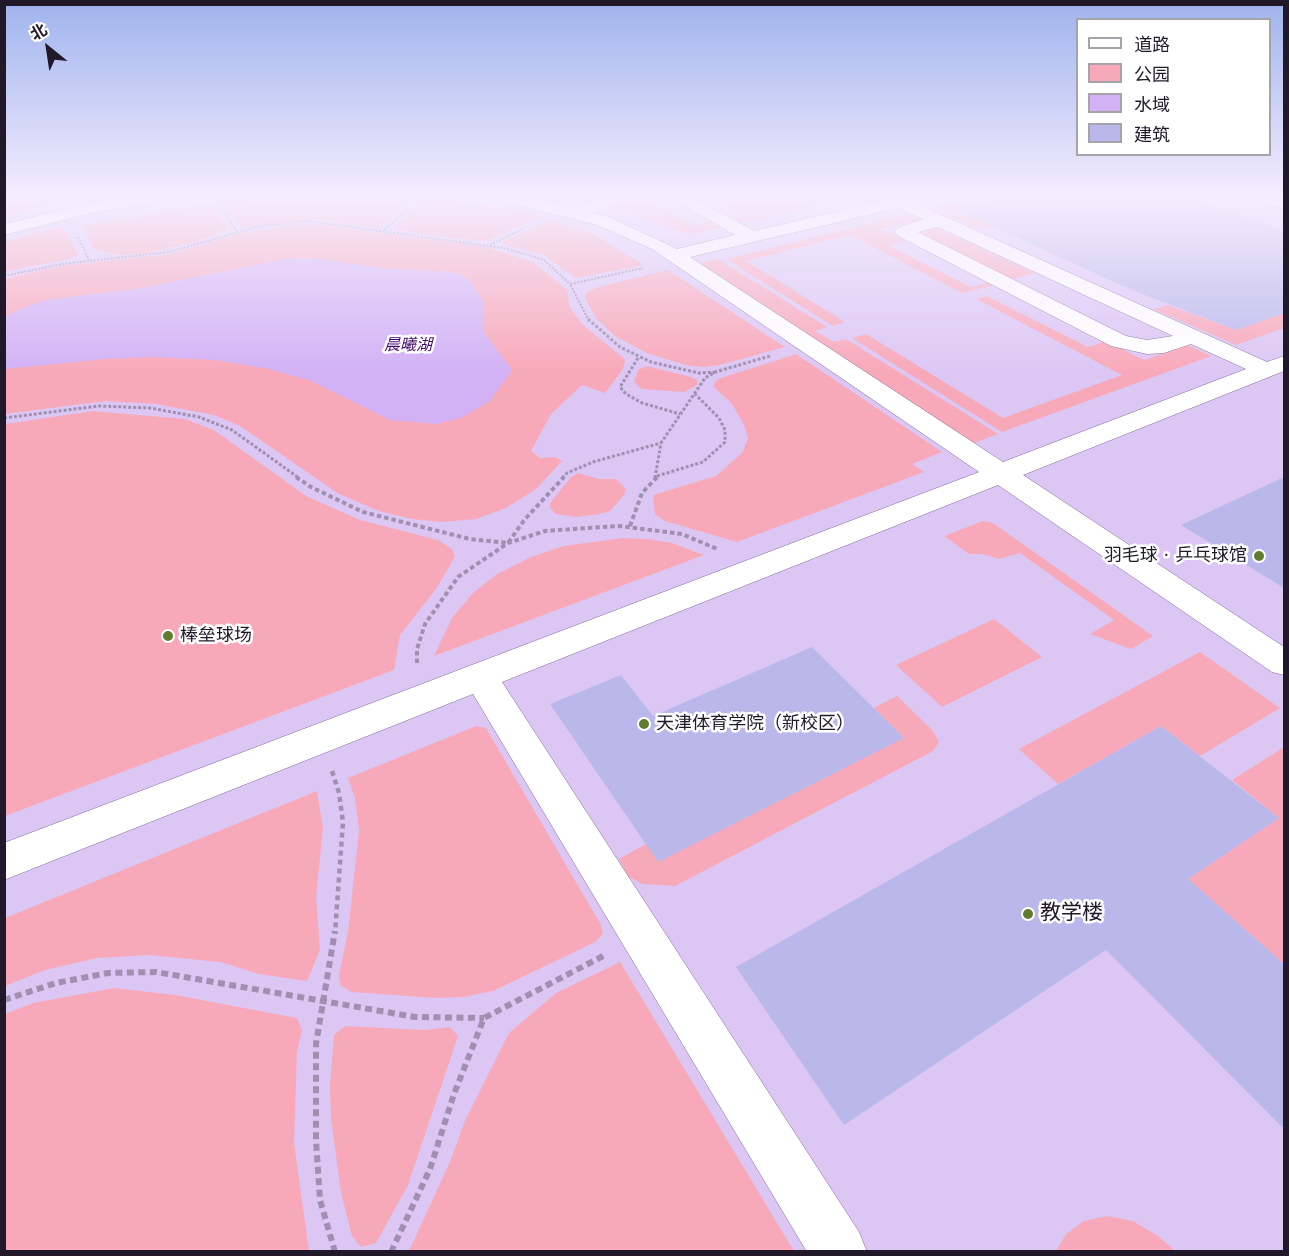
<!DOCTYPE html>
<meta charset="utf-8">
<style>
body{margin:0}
#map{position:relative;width:1289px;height:1256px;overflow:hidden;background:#e9d7ff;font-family:"DejaVu Sans","Noto Sans SC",sans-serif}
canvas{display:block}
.frame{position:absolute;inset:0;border:6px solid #21182a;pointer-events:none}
.legend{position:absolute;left:1076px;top:18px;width:195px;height:138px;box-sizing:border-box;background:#fff;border:2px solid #a6a3aa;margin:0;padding:8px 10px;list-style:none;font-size:18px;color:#21182a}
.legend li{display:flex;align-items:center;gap:12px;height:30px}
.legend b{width:30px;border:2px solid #a6a3aa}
.north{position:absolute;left:18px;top:18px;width:60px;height:60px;-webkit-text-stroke:4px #fff;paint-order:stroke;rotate:330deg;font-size:16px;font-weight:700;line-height:24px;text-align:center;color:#21182a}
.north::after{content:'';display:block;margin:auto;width:21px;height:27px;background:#21182a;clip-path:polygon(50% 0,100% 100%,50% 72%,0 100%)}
</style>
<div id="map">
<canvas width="1289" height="1256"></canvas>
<div class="frame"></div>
<ul class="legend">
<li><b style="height:8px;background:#fff"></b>道路</li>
<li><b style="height:16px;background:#f8a9b9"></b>公园</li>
<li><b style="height:16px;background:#d2b2f5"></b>水域</li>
<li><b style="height:16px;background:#bab8ea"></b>建筑</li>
</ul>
<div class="north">北</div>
</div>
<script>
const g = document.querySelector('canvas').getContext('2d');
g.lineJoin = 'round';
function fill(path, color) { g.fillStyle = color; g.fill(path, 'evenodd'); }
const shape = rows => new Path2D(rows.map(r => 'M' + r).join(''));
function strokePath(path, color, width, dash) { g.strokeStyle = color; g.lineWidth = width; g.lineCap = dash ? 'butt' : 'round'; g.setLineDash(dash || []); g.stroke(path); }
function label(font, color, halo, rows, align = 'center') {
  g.font = font + ' "DejaVu Sans","Noto Sans SC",sans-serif'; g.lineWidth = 5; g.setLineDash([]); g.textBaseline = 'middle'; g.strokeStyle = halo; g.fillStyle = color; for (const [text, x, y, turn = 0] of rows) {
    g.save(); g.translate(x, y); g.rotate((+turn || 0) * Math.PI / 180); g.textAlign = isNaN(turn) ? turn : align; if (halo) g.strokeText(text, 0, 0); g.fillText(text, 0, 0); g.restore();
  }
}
fill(shape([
 [5,196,1284,197,1284,1251,5,1252]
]), '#dcc7f4');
fill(shape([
 [5,196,89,196,5,216],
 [236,196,416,196,378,228,315,219,243,227,220,197],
 [429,196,496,206,542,216,485,241,420,234,394,228],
 [630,196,658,196,648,199,694,226,712,222,722,227,688,235,612,204],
 [708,196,860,196,738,223,731,220,745,216],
 [982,196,1011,196,959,209,992,227,980,230,934,207],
 [213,204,228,229,191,243,142,254,121,255,100,251,93,248,82,226],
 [908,214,918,220,881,229,905,241,889,246,971,287,988,283,994,285,962,293,850,235,746,261,845,322,833,326,726,259],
 [551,220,595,235,643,265,576,278,544,255,503,244,504,241],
 [293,225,327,226,486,247,533,262,567,290,570,308,583,325,621,356,625,360,623,369,605,393,582,385,551,414,531,451,540,458,555,457,562,461,536,489,506,508,476,519,441,522,412,519,379,511,339,494,240,426,214,415,156,404,105,401,5,414,5,279,60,266,170,254,242,233],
 [63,226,78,255,70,259,5,271,5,242],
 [932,226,1034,273,1011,280,915,235,918,230],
 [718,259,827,327,815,331,834,342,846,339,998,434,971,444,695,265],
 [668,270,785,347,719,365,703,367,686,365,647,353,615,336,596,318,585,298,587,292,598,287],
 [987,296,1088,347,1106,341,1144,360,1187,345,1211,356,1002,432,852,338,866,334,1003,418,1122,375,976,299],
 [1168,305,1236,330,1284,313,1284,328,1236,345,1154,309],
 [796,354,942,452,912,464,924,472,737,542,665,521,655,514,653,495,716,476,742,453,748,439,745,427,732,404,713,386,718,379],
 [646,366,691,377,697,380,697,385,684,392,642,389,634,382,638,370],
 [93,411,185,419,214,430,306,496,360,520,438,540,452,549,455,557,436,589,400,635,394,670,5,816,5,424],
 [578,473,599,479,616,479,626,489,624,495,610,511,600,514,576,517,556,514,550,508,550,503,571,477],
 [983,521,993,523,1153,636,1131,649,1090,634,1114,620,1020,553,999,559,983,554,969,554,944,536],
 [623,538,648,539,672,543,704,555,434,656,452,618,473,593,497,574,531,557,564,546],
 [994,619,1042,657,942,707,896,665],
 [1200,652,1280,708,1200,756,1161,726,1058,784,1019,749],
 [897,696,933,731,939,742,933,751,675,886,642,884,628,876,619,859,646,844,904,738,874,708],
 [476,726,486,728,601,925,603,934,595,942,493,991,463,997,435,998,352,992,340,985,339,975,348,932,359,831,355,798,348,778],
 [1284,747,1284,964,1188,879,1279,818,1232,780],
 [317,791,323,828,316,897,320,950,307,981,259,974,220,962,149,955,97,958,45,970,5,986,5,918],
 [620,962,794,1251,409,1251,450,1162,464,1123,509,1033,556,993],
 [114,988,175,995,297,1018,302,1030,297,1053,294,1143,309,1251,5,1251,5,1014,33,1003],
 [345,1026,425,1030,450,1027,458,1036,408,1185,376,1243,361,1247,352,1236,341,1193,331,1118,330,1085,334,1035],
 [1107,1216,1133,1221,1158,1236,1175,1251,1056,1251,1066,1234,1084,1221]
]), '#f8a9b9');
fill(shape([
 [290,258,313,258,381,268,452,272,469,279,483,301,483,331,512,370,490,401,463,417,437,424,390,420,309,380,264,368,215,360,152,357,104,359,5,369,5,317,13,312,46,300,141,288]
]), '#d2b2f5');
fill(shape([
 [1011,196,1187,196,1284,231,1284,313,1236,330,1132,290,956,210],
 [1284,477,1284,588,1181,525],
 [812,647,904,738,658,862,550,704,621,675,653,716],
 [1161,726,1279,818,1188,879,1284,964,1284,1129,1106,950,844,1125,736,967]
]), '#bab8ea');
const minor = shape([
 [132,196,170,196,162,201,92,213,4,235,4,224,91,203,132,196],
 [496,196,524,196,574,208,604,196,627,196,625,200,593,213,609,217,677,249,735,235,669,196,689,196,754,231,899,197,927,196,926,202,917,204,1267,362,1284,356,1284,371,1023,475,1284,647,1284,675,1272,672,998,485,502,682,859,1232,867,1252,807,1252,473,694,4,880,4,843,979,472,652,249,597,225,498,200,496,196],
 [898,208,923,219,898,228,895,232,898,236,1111,346,1147,354,1164,353,1191,344,1246,369,1003,462,690,257,898,208],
 [938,227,1173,336,1147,340,1126,336,918,232,938,227],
 [1251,196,1284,199,1284,209,1253,200,1251,196]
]);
strokePath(minor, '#806b97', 1);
strokePath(shape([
 [385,196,477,206],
 [384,230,422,196],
 [237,232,218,202,291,196],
 [78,237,89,260],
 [490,245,523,229],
 [4,276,62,264,169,252,261,226,308,221,509,249,544,260,570,284],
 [589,321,570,284,643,268]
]), '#9f90b0', 2, [2, 1.5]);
strokePath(shape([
 [588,319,620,347,651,362,699,373,715,372],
 [638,358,620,387,626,394,642,403,680,414],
 [4,418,99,406,150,408,199,417,232,430,299,478],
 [657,476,703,462,725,442,725,430,719,418,695,394],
 [562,478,567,473,593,462,661,443],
 [655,478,661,443,705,378,715,372,770,356]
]), '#9f90b0', 3, [3, 2]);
strokePath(shape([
 [296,477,311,487,363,512,470,539,508,543,525,519,564,477],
 [630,526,642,493,657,477],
 [417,663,417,649,425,624,458,577,508,543,545,531,619,526,682,534,717,549]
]), '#9f90b0', 4, [4.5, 3]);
strokePath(shape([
 [332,771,339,793,343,822,335,933]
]), '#9f90b0', 4.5, [5, 4]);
strokePath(shape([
 [4,1000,56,983,108,973,156,972,415,1017,484,1018],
 [335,1252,320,1200,316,1140,316,1044,335,931],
 [391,1252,430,1169,454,1094,484,1018,607,954]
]), '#9f90b0', 6, [7, 4.5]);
fill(minor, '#fff');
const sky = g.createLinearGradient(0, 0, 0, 372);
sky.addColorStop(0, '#9fb3ed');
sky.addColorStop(0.53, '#f5edff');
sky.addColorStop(1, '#f5edff00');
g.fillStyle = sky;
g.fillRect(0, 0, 1289, 372);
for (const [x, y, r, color] of [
 [1259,556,6,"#617b2f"],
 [168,636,6,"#617b2f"],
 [644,724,6,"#617b2f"],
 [1028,914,6,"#617b2f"]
]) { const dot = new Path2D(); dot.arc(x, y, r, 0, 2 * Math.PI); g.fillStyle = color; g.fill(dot); strokePath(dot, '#fff', 2); }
label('italic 16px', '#45096d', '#fff', [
 ["晨曦湖",408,346]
]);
label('18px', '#21182a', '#fff', [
 ["羽毛球 · 乒乓球馆",1247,556,"right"],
 ["棒垒球场",180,636],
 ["天津体育学院（新校区）",656,724]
], 'left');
label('21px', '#21182a', '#fff', [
 ["教学楼",1040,914]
], 'left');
</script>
